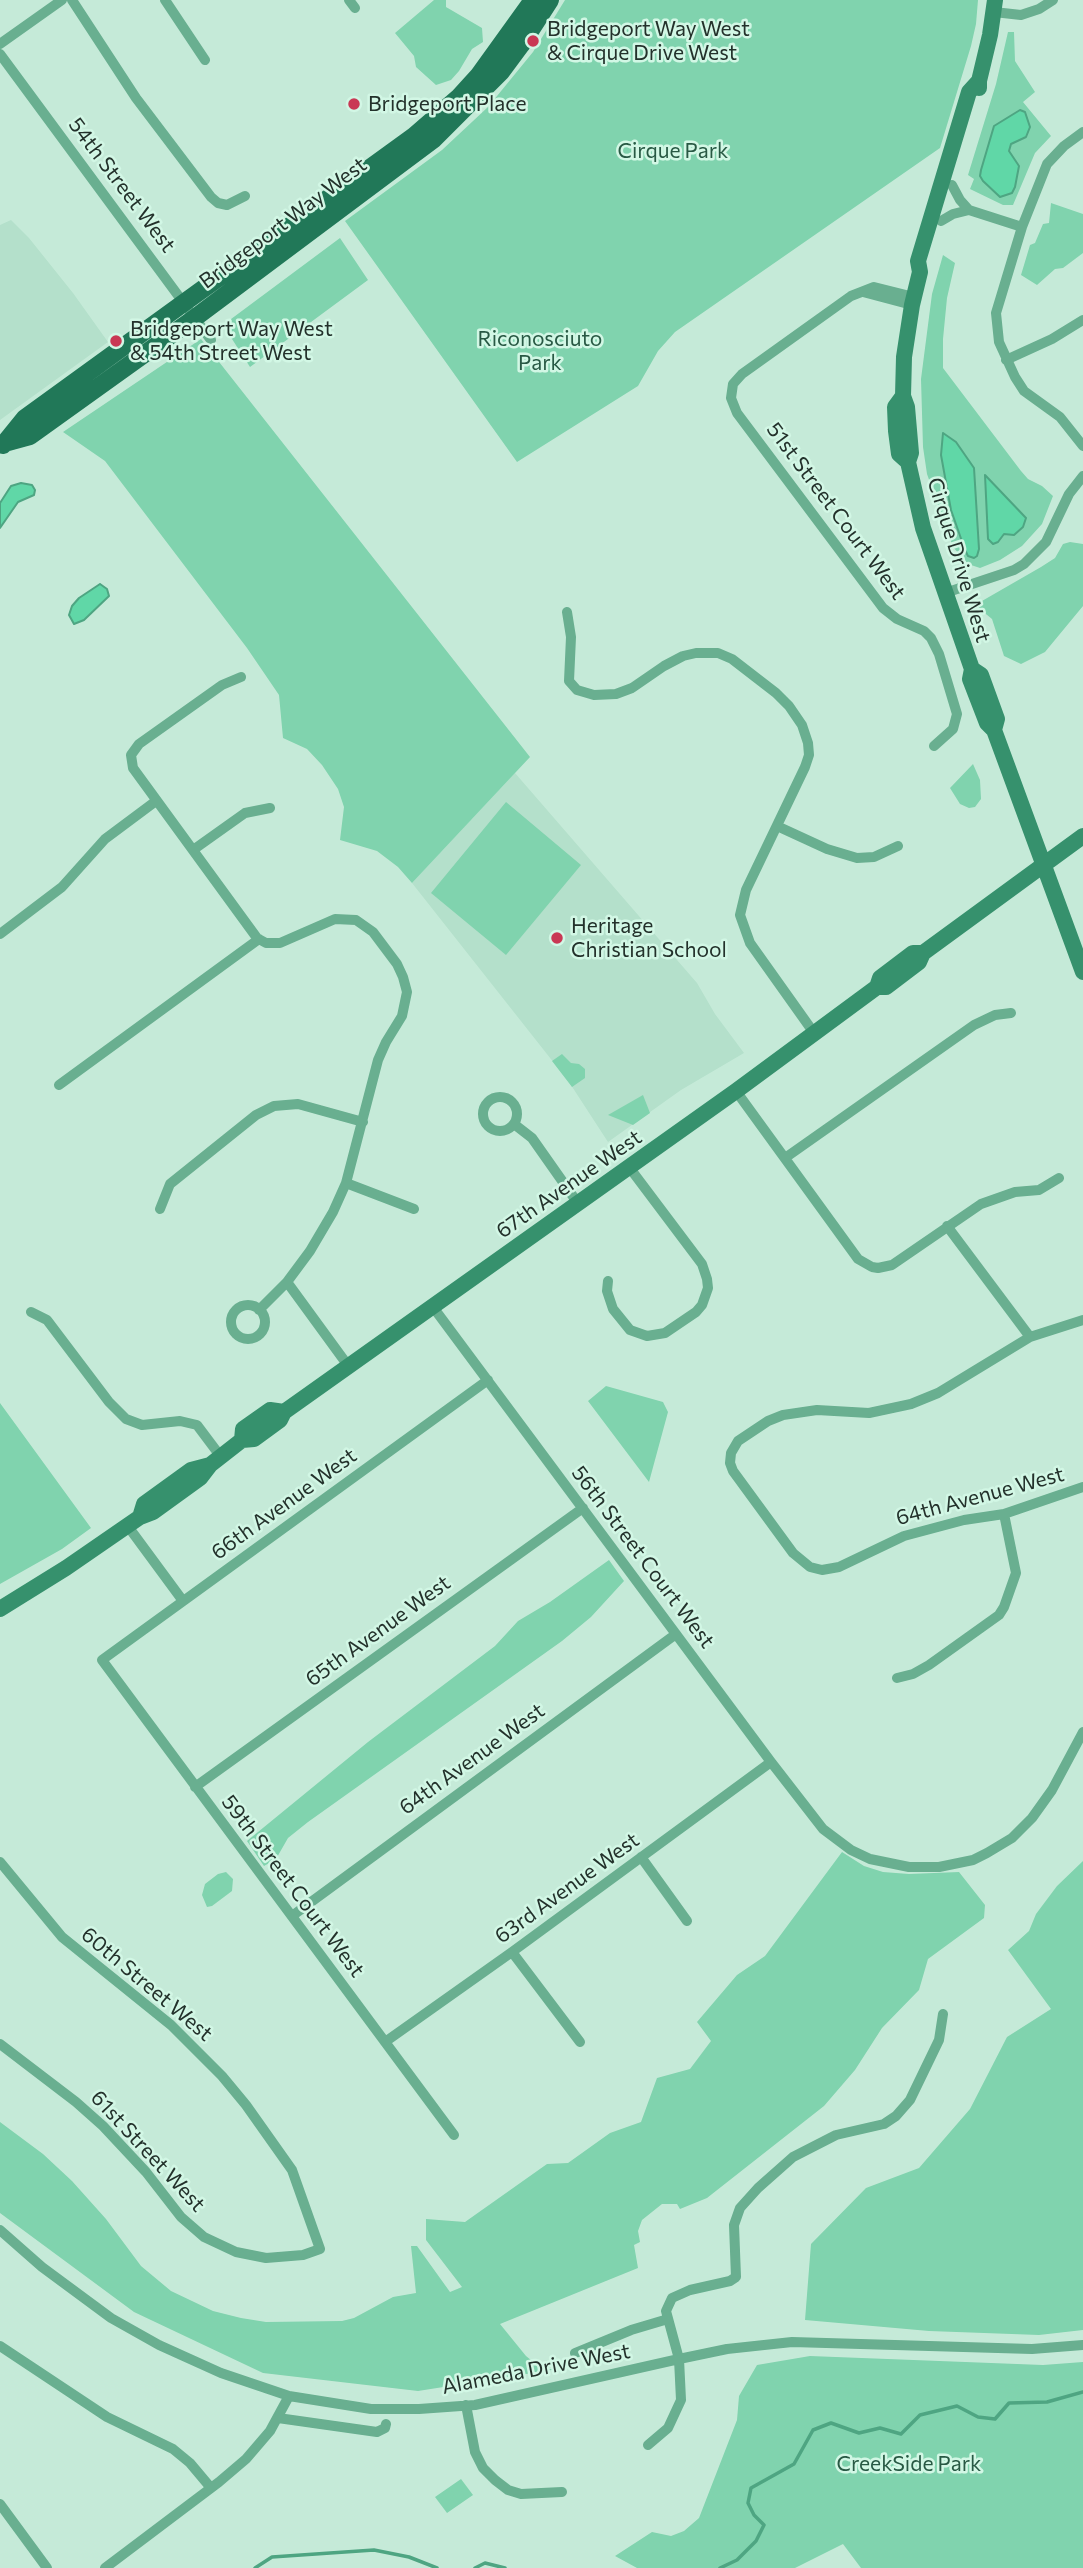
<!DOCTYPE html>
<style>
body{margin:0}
canvas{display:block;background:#c5ead8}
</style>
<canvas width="1083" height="2568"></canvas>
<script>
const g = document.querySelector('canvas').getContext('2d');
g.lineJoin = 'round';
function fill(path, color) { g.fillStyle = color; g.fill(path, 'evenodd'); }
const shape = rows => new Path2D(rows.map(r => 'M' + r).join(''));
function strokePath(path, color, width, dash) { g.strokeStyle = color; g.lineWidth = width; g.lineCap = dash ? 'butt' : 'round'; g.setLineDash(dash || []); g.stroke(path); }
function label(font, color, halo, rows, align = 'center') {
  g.font = font + ' Commissioner,sans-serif'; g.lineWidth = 5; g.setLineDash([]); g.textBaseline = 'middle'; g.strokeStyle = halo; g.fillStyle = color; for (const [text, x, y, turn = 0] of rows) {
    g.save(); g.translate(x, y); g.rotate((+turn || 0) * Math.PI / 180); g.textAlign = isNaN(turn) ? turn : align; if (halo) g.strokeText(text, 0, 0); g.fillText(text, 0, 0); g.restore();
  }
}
fill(shape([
 [11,220,29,238,73,293,108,342,0,420,0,225],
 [515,773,697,983,715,1014,744,1053,681,1090,608,1142,569,1082,412,883]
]), '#b4e0cb');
fill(shape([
 [434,0,446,0,446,7,482,28,483,42,472,49,459,71,451,80,436,85,416,67,414,56,395,33],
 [565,0,978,0,976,24,971,46,940,148,675,332,658,351,638,386,517,462,345,221,442,150,488,107,533,52],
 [1008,32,1014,32,1015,61,1035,92,1023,102,1051,136,1035,153,1013,205,1003,205,970,189,974,179,968,175,996,84],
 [1051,203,1083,214,1083,253,1063,268,1055,269,1037,285,1021,275,1030,245,1035,243,1043,224,1049,223],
 [340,238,368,280,250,367,223,325],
 [943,255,955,263,947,298,943,339,943,368,1021,471,1028,479,1042,486,1053,496,1042,524,1022,546,1000,560,980,568,968,564,953,547,927,474,923,447,921,379,932,294],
 [201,339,530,757,412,883,398,867,377,851,340,840,344,807,338,789,322,765,307,749,283,738,279,695,247,648,105,461,63,432],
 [1070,542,1083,544,1083,606,1045,652,1021,664,1004,656,992,619,975,605,1041,567,1055,558,1063,544],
 [973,764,980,780,981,799,975,807,969,808,960,804,950,788],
 [506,802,581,865,506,955,431,893],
 [562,1054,571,1063,579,1064,585,1069,585,1078,572,1087,552,1061],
 [643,1095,650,1113,633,1125,608,1115],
 [606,1386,663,1402,668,1412,649,1482,588,1401],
 [0,1403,91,1528,62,1549,0,1584],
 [609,1560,624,1581,591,1617,562,1641,308,1822,288,1838,276,1859,264,1866,247,1841,368,1742,495,1646,518,1621,550,1602],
 [842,1852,864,1866,883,1872,909,1874,959,1872,985,1905,984,1918,928,1959,919,1990,882,2028,855,2070,824,2106,707,2198,680,2209,677,2204,662,2204,642,2220,638,2231,640,2242,634,2245,638,2268,500,2324,526,2356,542,2369,558,2369,418,2391,263,2373,134,2312,0,2213,0,2122,43,2154,72,2181,106,2219,141,2266,171,2291,213,2311,241,2318,266,2322,342,2321,354,2318,393,2297,416,2293,411,2246,417,2246,450,2292,462,2287,426,2240,426,2219,465,2222,547,2164,568,2163,610,2133,641,2122,657,2078,690,2069,711,2041,697,2022,737,1975,765,1956],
 [1083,1861,1083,2330,1039,2335,929,2331,805,2320,811,2244,866,2188,919,2168,970,2109,1007,2037,1051,2009,1008,1950,1029,1931,1036,1914,1057,1886],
 [226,1872,233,1879,232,1891,212,1906,207,1907,202,1895,205,1884,218,1874],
 [810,2356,1043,2365,1083,2362,1083,2568,861,2568,843,2544,795,2568,637,2568,615,2556,652,2532,671,2536,684,2531,699,2518,737,2420,739,2396,757,2365],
 [461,2479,473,2495,447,2513,435,2497]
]), '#80d3ae');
const water = shape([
 [1020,110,1025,112,1030,127,1026,137,1011,144,1009,151,1019,166,1015,187,1012,193,1000,197,983,181,980,176,981,170,994,126,1020,110],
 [943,433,956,442,974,468,979,549,977,556,974,558,968,556,965,550,951,510,941,455,943,433],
 [985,475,1026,518,1023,527,1014,535,1004,534,998,542,993,544,988,539,985,475],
 [21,483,32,485,35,490,34,495,18,502,0,528,0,503,11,486,21,483],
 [100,584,107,589,109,596,84,620,74,624,69,615,72,606,79,598,100,584]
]);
fill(water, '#60d7a7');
strokePath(water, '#4ea582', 2);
strokePath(shape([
 [255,2568,272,2557,374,2550,409,2557,437,2568],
 [475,2568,485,2563,505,2568],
 [720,2568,737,2560,756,2541,764,2525,754,2515,748,2503,751,2488,794,2464,813,2430,831,2423,859,2433,880,2428,901,2434,920,2415,957,2406,978,2417,995,2419,1009,2403,1047,2402,1083,2392]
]), '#4ea582', 3.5);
strokePath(shape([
 [72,0,136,98,211,197,218,203,227,205,245,196],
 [165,0,205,60],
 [349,0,355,8],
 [994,12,1021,15,1039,9,1053,0],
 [0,44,62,0],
 [0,54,211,340],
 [952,185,960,200,969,210,1022,227,1047,164,1064,146,1083,132],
 [941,221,953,214,969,210],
 [1022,227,996,313,999,342,1015,377,1024,391,1060,417,1083,446],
 [863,292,912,305],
 [914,297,874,287,851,296,742,374,733,384,731,398,737,413,883,608,897,619,924,631,931,638,939,654,957,714,953,729,934,746],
 [1006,360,1052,339,1083,320],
 [945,593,1014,570,1024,564,1046,542,1069,494,1083,476],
 [567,612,571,637,569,681,577,690,594,695,616,694,632,688,664,666,683,656,696,653,718,653,732,659,776,693,789,706,802,725,808,743,809,755,805,767,746,890,740,915,750,943,814,1033],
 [241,677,222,685,139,744,131,755,133,768,257,938,266,943,280,943,335,919,356,920,373,932,397,964,403,977,407,992,402,1016,386,1042,378,1060,346,1183,333,1212,310,1251,287,1282,259,1310],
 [777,826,827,849,857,858,874,857,898,846],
 [193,850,245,813,270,808],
 [0,934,62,887,105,839,156,801],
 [59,1085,259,939],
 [736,1091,858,1259,872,1267,878,1268,892,1265,981,1204,1015,1192,1039,1190,1059,1178],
 '483 1114a17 17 0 1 1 34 0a17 17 0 1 1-34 0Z',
 [514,1124,532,1138,577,1202],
 [785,1158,974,1025,995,1015,1011,1013],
 [346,1183,414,1209],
 [160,1209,170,1184,256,1115,274,1106,298,1104,363,1122],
 [947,1226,1030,1337],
 [608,1281,607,1291,613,1309,630,1330,647,1336,665,1333,696,1312,702,1305,708,1288,707,1279,702,1264,629,1167],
 [287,1282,349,1367],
 '231 1322a17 17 0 1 1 34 0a17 17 0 1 1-34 0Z',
 [433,1307,771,1762,823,1829,851,1850,870,1859,909,1867,939,1867,973,1860,987,1853,1012,1838,1032,1818,1052,1790,1083,1732],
 [31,1312,47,1320,109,1402,126,1419,142,1425,180,1421,197,1425,221,1457],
 [1083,1320,1030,1337,938,1393,911,1404,869,1413,817,1410,783,1415,768,1421,738,1441,731,1453,730,1463,733,1471,793,1553,810,1567,822,1570,839,1567,904,1536,964,1520,1004,1514,1083,1487],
 [127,1525,183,1601],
 [897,1678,913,1674,929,1665,999,1615,1004,1607,1016,1573,1004,1514],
 [195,1787,583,1508],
 [641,1857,687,1921],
 [0,1862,62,1937,171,2025,222,2076,246,2105,292,2170,320,2249,303,2255,266,2258,236,2252,204,2237,181,2217,146,2172,103,2126,76,2102,0,2044],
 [292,1916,676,1634],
 [512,1952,580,2042],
 [385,2042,512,1952,771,1762],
 [454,2135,102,1660,488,1380],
 [0,2230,42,2267,111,2318,159,2345,221,2373,289,2396,371,2409,419,2409,475,2405,679,2359,727,2349,792,2342,1032,2349,1083,2345],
 [0,2346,107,2417,173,2449,190,2463,211,2488],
 [575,2353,631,2330,668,2319],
 [466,2405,475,2452,483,2468,495,2480,508,2490,521,2494,562,2492],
 [278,2418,377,2432,385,2428,386,2424],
 [648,2445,668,2428,681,2400,679,2359,666,2311,672,2298,690,2290,730,2281,736,2277,734,2225,740,2208,758,2188,793,2157,836,2135,884,2124,896,2116,910,2100,939,2040,943,2014],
 [0,2504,47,2568],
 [105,2568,219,2482,246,2459,270,2431,289,2396]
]), '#69af90', 10);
strokePath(shape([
 [979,81,969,92,918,261,920,272,912,305,904,357,903,396,907,407,911,453,908,462,923,528,972,669,970,679,987,723,994,730,1083,972],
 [979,88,979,81,990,35,995,0],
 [903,396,895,407,896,431,899,454,908,462],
 [972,669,981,675,997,719,994,730],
 [877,987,886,987,919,962,923,953,1083,836],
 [242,1440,243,1429,270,1410,284,1412],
 [140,1517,144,1504,191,1470,210,1465],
 [0,1609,66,1568,140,1517,153,1512,200,1478,210,1465,242,1440,254,1439,280,1420,284,1412,736,1091,877,987,880,978,913,953,923,953]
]), '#36916d', 16);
strokePath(shape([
 [8,442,30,436,196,317,434,139,501,72,521,45,550,0],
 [3,445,25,418,414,136,459,97,479,75,533,0]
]), '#217858', 18);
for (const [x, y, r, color] of [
 [533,41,7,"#c93854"],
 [354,104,7,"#c93854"],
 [116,341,7,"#c93854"],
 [557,938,7,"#c93854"]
]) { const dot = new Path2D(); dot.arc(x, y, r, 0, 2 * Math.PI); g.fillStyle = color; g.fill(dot); strokePath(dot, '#d2f7e5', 2.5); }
label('21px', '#23312b', '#d2f7e5', [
 ["Bridgeport Way West",547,29],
 ["& Cirque Drive West",547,53],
 ["Bridgeport Place",368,104],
 ["Bridgeport Way West",130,329],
 ["& 54th Street West",130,353],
 ["Heritage",571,926],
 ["Christian School",571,950]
], 'left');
label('21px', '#285944', '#d2f7e5', [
 ["Cirque Park",673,151],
 ["Riconosciuto",540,339],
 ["Park",540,363],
 ["CreekSide Park",909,2464]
]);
label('21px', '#23312b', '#d2f7e5', [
 ["54th Street West",122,185,53],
 ["Bridgeport Way West",283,223,-37],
 ["51st Street Court West",836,511,53],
 ["Cirque Drive West",959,560,73],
 ["67th Avenue West",569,1184,-35],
 ["64th Avenue West",980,1496,-15],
 ["66th Avenue West",284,1504,-36],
 ["56th Street Court West",643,1557,53],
 ["65th Avenue West",378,1631,-36],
 ["64th Avenue West",472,1759,-36],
 ["59th Street Court West",293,1886,53],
 ["63rd Avenue West",567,1888,-36],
 ["60th Street West",147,1984,40],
 ["61st Street West",148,2151,47],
 ["Alameda Drive West",536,2369,-11]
]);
</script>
